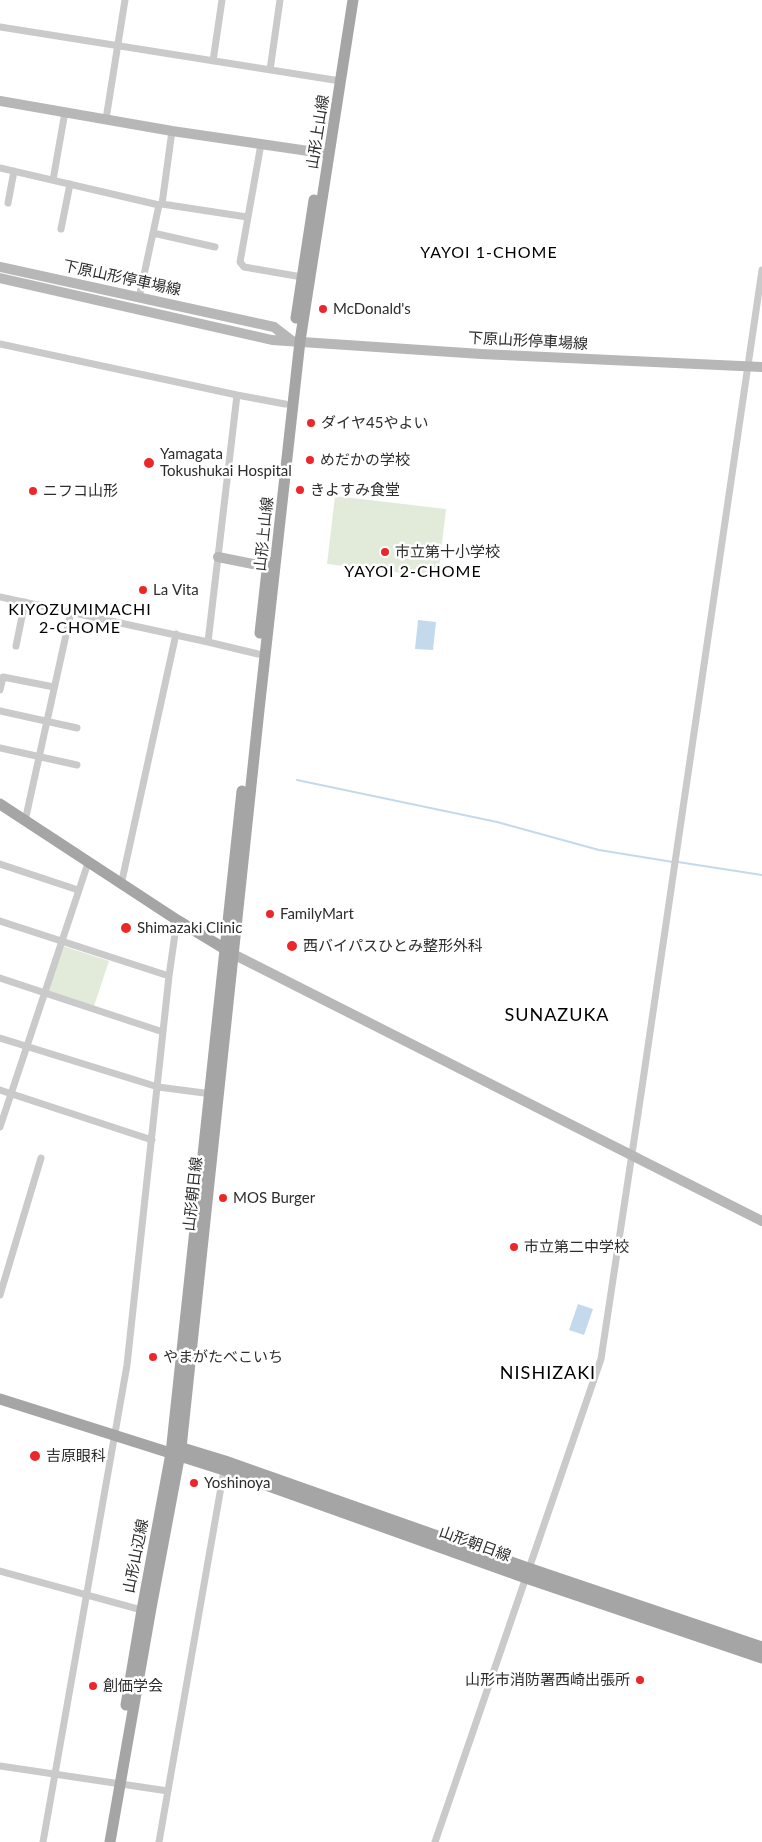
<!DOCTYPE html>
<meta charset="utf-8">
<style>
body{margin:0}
canvas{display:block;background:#fff}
</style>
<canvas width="762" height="1842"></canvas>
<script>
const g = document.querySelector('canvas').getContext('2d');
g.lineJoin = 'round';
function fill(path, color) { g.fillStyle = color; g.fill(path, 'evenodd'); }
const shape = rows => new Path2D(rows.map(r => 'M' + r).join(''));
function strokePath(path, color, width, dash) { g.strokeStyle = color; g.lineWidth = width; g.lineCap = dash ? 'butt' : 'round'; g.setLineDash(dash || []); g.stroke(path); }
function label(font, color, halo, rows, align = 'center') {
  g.font = font + ' Lato,"Noto Sans JP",sans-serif'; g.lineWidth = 5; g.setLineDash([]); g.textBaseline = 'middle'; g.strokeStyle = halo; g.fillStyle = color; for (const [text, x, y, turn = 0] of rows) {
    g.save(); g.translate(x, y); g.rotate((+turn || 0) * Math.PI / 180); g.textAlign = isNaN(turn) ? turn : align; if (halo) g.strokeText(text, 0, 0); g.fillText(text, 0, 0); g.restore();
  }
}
fill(shape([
 [335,496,446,509,438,577,327,564],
 [63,946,109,961,94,1006,48,991]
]), '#e2ebd9');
fill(shape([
 [418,620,436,622,433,650,415,649],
 [578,1304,593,1309,584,1335,569,1330]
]), '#c4daec');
strokePath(shape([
 [297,780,497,822,599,850,673,862],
 [678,862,762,875]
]), '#c4daec', 2);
strokePath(shape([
 [0,27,334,80],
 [213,61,222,0],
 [270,70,280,0],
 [106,119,125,0],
 [261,144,240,262,244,267,302,277],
 [0,168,159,205,162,204,247,217],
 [53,180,65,112],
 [8,203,14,171],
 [162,204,172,131],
 [61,229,70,184],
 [153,233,215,247],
 [139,298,159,205],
 [0,344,237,395,285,404],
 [0,597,208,642,258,654],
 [208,642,237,395],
 [16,646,25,602],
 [0,690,3,677,54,687],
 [0,711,77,728],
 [0,748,77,765],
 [25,821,71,612],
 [0,864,78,890],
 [121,885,176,634],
 [0,921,169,976],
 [0,978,163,1032],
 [0,1038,158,1087,212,1094],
 [0,1090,152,1140],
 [0,1127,88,863],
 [0,1295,41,1158],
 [0,1571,142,1610],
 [0,1766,168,1791],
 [43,1842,127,1365,169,976,177,920],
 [159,1842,224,1470],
 [435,1842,601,1359,641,1094,762,270]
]), '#cacaca', 7);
strokePath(shape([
 [0,101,172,131,322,153],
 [0,267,274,327,292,341],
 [0,278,272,340,481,354,762,367],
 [218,557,268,567],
 [233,954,762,1221]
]), '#b7b7b7', 10);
strokePath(shape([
 [296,318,314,200],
 [260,633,268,562],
 [0,804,177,920,230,952],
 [0,1399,224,1470,526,1578,762,1658],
 [176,1446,225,1461,528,1568,762,1647],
 [126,1705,142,1610,171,1453,242,791],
 [110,1842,151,1608,181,1448,259,710,300,341,353,0]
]), '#a5a5a5', 11);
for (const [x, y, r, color] of [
 [323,309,5,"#ec272a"],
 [311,423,5,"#ec272a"],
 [310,460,5,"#ec272a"],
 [149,463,6,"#ec272a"],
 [300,490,5,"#ec272a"],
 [33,491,5,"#ec272a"],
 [385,552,5,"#ec272a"],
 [143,590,5,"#ec272a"],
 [270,914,5,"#ec272a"],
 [126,928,6,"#ec272a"],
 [292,946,6,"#ec272a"],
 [223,1198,5,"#ec272a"],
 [514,1247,5,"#ec272a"],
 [153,1357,5,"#ec272a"],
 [35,1456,6,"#ec272a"],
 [194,1483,5,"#ec272a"],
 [640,1680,5,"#ec272a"],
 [93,1686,5,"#ec272a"]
]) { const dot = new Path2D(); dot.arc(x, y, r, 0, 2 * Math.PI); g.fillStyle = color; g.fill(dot); strokePath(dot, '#fff', 2); }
label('15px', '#2d2d2d', '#fff', [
 ["山形上山線",318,132,-81],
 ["下原山形停車場線",122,278,12],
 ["下原山形停車場線",528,341,3],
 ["山形上山線",264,534,-84],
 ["山形朝日線",193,1194,-84],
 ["山形朝日線",475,1544,20],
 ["山形山辺線",136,1556,-79]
]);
label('15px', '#2d2d2d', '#fff', [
 ["McDonald's",333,309],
 ["ダイヤ45やよい",321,423],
 ["Yamagata",160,454],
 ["Tokushukai Hospital",160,471],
 ["めだかの学校",320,460],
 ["きよすみ食堂",310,490],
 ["ニフコ山形",43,491],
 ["市立第十小学校",395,552],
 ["La Vita",153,590],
 ["FamilyMart",280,914],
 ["Shimazaki Clinic",137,928],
 ["西バイパスひとみ整形外科",303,946],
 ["MOS Burger",233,1198],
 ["市立第二中学校",524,1247],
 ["やまがたべこいち",163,1357],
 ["吉原眼科",46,1456],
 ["Yoshinoya",204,1483],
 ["山形市消防署西崎出張所",630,1680,"right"],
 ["創価学会",103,1686]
], 'left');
g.letterSpacing = '1px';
label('16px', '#000', '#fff', [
 ["YAYOI 1-CHOME",489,253],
 ["YAYOI 2-CHOME",413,572],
 ["KIYOZUMIMACHI",80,610],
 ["2-CHOME",80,628]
]);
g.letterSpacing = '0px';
g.letterSpacing = '1px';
label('18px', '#000', '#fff', [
 ["SUNAZUKA",557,1015],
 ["NISHIZAKI",548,1373]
]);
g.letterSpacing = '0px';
</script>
